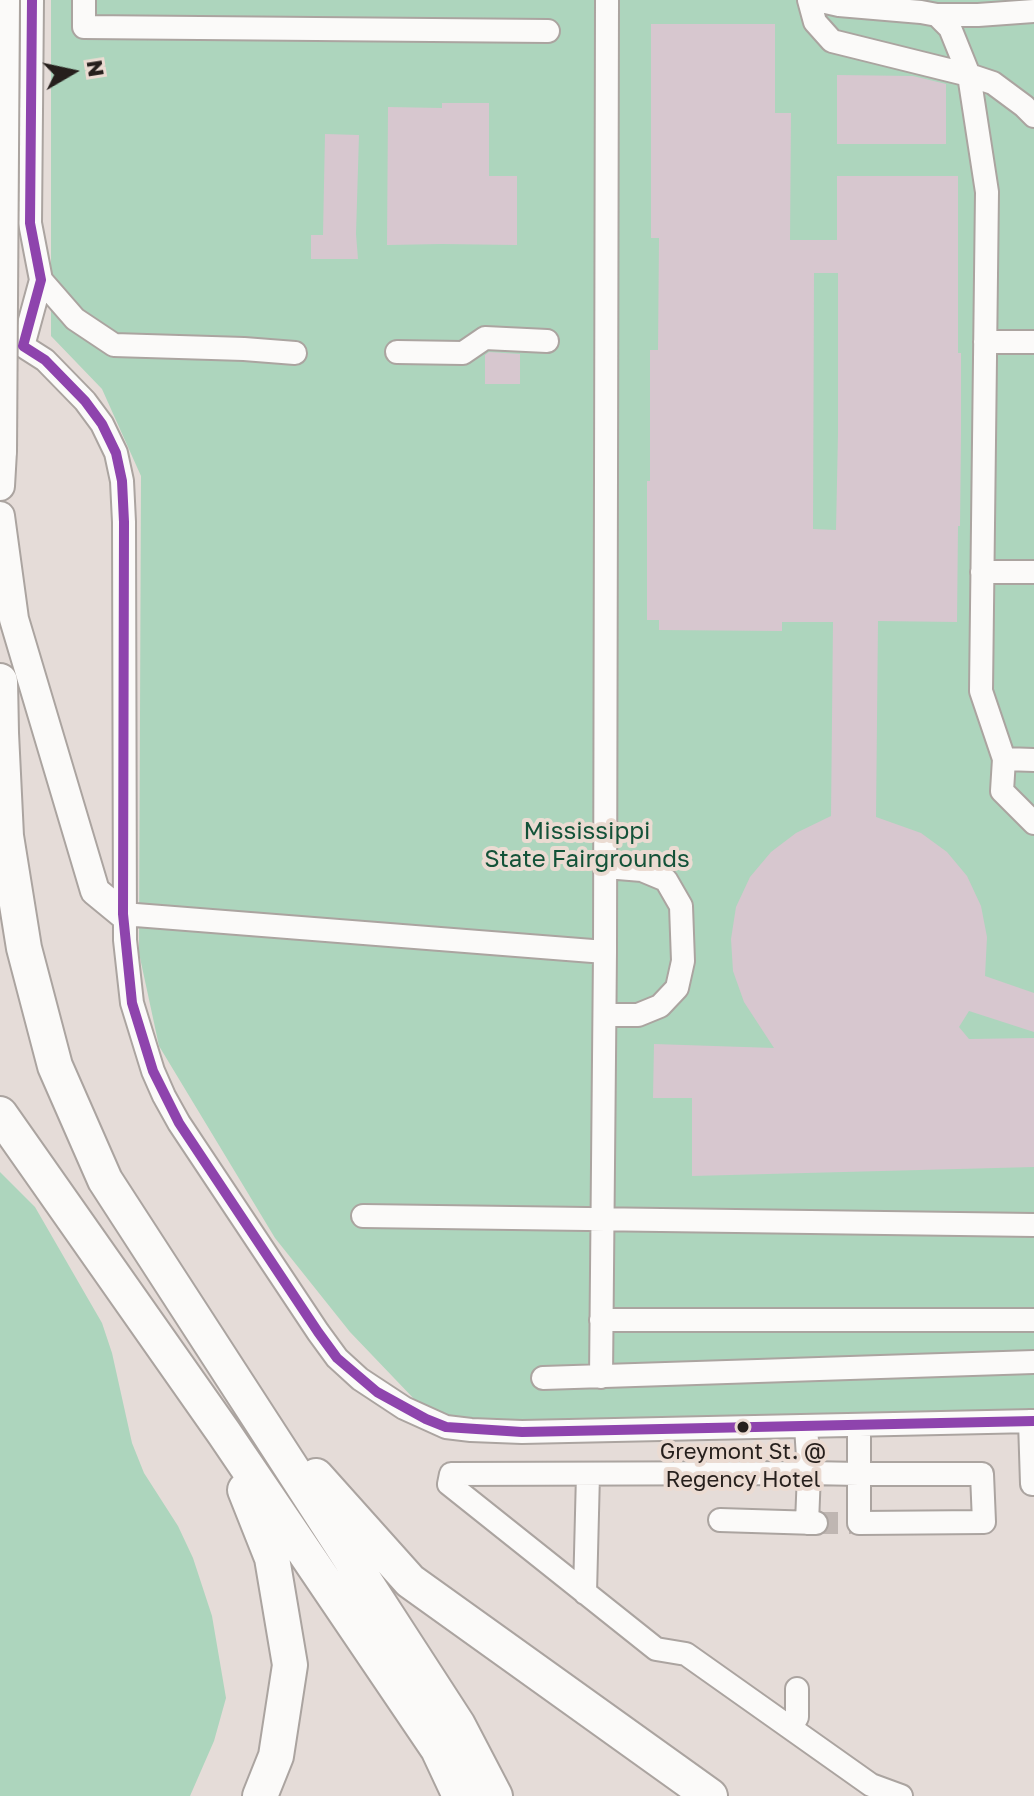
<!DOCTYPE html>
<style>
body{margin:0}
#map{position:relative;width:1034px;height:1796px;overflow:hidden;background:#e5dcd8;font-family:"Golos Text",sans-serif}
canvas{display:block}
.north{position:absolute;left:32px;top:32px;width:80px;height:80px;-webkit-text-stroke:6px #ebdbd2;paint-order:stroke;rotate:81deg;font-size:22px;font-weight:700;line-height:32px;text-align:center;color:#261f1c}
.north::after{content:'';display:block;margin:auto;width:28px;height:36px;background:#261f1c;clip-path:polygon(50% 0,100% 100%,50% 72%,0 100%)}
</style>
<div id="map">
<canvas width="1034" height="1796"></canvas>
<div class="north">N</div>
</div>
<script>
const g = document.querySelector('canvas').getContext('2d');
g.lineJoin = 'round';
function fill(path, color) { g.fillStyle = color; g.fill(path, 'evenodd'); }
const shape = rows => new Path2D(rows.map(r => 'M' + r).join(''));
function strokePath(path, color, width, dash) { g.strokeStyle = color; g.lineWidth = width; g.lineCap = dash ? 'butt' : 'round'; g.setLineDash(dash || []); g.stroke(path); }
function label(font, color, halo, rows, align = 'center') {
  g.font = font + ' "Golos Text",sans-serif'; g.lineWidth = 8; g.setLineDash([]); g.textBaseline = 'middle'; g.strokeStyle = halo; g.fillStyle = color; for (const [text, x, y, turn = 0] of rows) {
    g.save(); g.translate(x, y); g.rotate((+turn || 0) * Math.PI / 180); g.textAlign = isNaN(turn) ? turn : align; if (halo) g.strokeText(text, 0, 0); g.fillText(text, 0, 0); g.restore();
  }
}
fill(shape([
 [51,0,1034,0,1034,1415,468,1423,416,1401,350,1332,275,1238,159,1046,139,953,141,476,102,389,51,336],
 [0,1172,35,1207,102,1323,112,1353,132,1443,144,1473,178,1526,193,1558,212,1616,226,1698,214,1741,190,1796,0,1796]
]), '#add5bd');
fill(shape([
 [651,24,775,24,775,113,791,113,790,240,837,240,837,176,958,176,958,353,961,353,961,434,960,526,958,526,957,622,878,621,876,817,921,833,947,852,967,876,981,906,987,937,985,976,1034,993,1034,1032,969,1011,959,1027,969,1039,1034,1038,1034,1167,692,1176,692,1098,653,1098,654,1044,774,1048,744,1002,733,971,731,939,736,907,750,877,771,852,796,833,831,816,833,622,782,622,782,631,659,630,659,620,647,620,647,481,650,481,650,350,658,350,659,238,651,238],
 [814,273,838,273,838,433,836,530,813,529],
 [837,75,913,76,946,84,946,144,837,144],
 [442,103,489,103,489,176,517,176,517,245,442,244,387,245,388,107,442,108],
 [325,134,359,135,356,234,358,259,311,259,311,235,323,235],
 [489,352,520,354,520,384,485,384,485,355]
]), '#d7c7cf');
strokePath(shape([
 [816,1523,851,1523]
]), '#bfb6b2', 22, [22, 11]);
const minor = shape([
 [32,0,30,223,41,280,75,319,114,345,244,349,295,353],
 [84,0,84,27,548,31],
 [809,0,815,22,832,41,969,75,987,192,981,691,1004,759],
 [817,0,839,5,921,12,937,15,950,28,969,75,993,83,1024,106,1034,116],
 [937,15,978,15,1034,11],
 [0,339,23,346,45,360,85,401,102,424,116,453,122,481,124,522,125,940,132,1003,153,1071,164,1096,179,1123,318,1332,337,1358,360,1379,404,1408,446,1427,471,1430,522,1432,1034,1421],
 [985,342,1034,342],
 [23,346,41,280],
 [397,352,463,353,485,338,547,341],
 [982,572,1034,572],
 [1034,760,1004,759,1002,791,1034,823],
 [123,914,605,952],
 [605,1015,638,1015,660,1006,677,988,683,961,681,906,666,880,642,870,606,867],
 [363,1216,1034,1225],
 [601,1320,1034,1320],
 [601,1377,605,952,607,0],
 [543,1378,1034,1362],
 [1030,1421,1032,1484,1034,1484],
 [859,1425,859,1523,984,1522,982,1474,859,1474,809,1473,451,1474,449,1484,656,1649,686,1654,871,1785,901,1796],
 [806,1426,809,1473,807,1523],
 [720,1520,816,1523],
 [585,1593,588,1474],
 [791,1728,797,1717,797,1689]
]);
const major = shape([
 [0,486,2,451],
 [0,516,14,619,95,891,123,914]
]);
const highway = shape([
 [0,681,1,733,6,836,24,948,55,1066,105,1180,458,1725,495,1796],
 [0,1114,224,1433,438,1749,460,1796],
 [316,1476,410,1581,710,1796],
 [245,1490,272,1558,290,1665,276,1756,260,1796]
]);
strokePath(minor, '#aba4a0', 26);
strokePath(major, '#aba4a0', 32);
strokePath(highway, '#aba4a0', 38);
strokePath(minor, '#fbfaf9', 22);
strokePath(major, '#fbfaf9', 28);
strokePath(highway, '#fbfaf9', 34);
const majorBridge = shape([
 [2,451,5,0]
]);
strokePath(majorBridge, '#aba4a0', 32, []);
strokePath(majorBridge, '#fbfaf9', 28);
strokePath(shape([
 [32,0,30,223,41,280,23,346,45,360,85,401,102,424,116,453,122,481,124,522,123,914,132,1003,153,1071,179,1123,318,1332,337,1358,377,1392,426,1419,446,1427,522,1432,1034,1421]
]), '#8e44ad', 10);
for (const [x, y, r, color] of [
 [743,1427,7,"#261f1c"]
]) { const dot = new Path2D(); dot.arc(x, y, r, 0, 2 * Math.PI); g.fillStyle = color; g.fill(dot); strokePath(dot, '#ebdbd2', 3); }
label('22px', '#261f1c', '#ebdbd2', [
 ["Greymont St. @",743,1452],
 ["Regency Hotel",743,1480]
]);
label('24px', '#135238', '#ebdbd2', [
 ["Mississippi",587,831],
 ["State Fairgrounds",587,859]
]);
</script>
